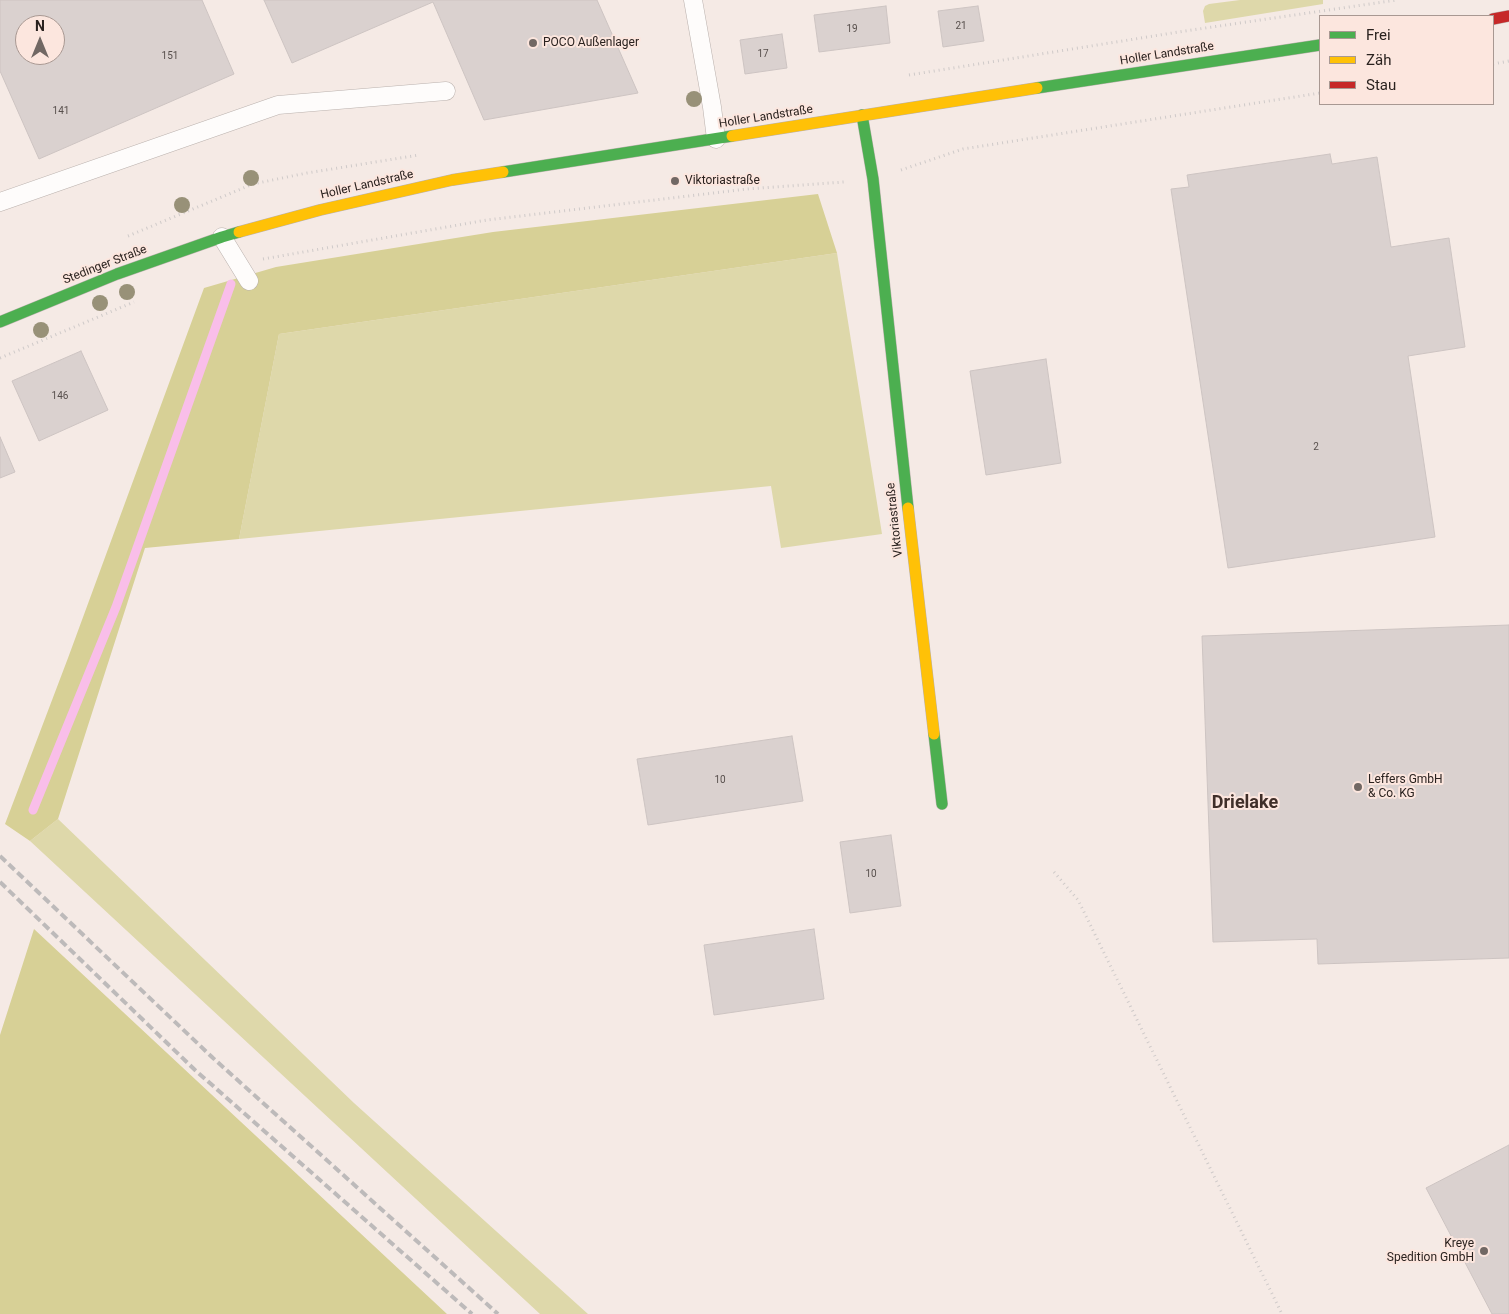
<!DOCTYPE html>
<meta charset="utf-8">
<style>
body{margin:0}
#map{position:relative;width:1509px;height:1314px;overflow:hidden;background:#f5eae5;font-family:Roboto,sans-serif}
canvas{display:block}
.legend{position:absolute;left:1319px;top:15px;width:175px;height:90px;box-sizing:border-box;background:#fce6de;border:1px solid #a89892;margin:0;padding:6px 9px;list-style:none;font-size:15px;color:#2a221f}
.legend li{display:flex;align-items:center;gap:10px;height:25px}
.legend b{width:25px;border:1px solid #a89892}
.north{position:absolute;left:15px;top:15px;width:50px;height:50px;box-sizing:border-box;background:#fce6de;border:1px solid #a89892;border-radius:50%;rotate:0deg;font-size:14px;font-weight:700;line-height:20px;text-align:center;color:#2a221f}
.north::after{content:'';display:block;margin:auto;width:18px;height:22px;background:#716864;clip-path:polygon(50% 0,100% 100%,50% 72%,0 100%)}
</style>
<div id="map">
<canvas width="1509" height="1314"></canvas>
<ul class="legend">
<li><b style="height:6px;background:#4caf50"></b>Frei</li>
<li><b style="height:6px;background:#ffc107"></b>Zäh</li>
<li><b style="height:6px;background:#c62828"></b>Stau</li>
</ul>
<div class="north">N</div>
</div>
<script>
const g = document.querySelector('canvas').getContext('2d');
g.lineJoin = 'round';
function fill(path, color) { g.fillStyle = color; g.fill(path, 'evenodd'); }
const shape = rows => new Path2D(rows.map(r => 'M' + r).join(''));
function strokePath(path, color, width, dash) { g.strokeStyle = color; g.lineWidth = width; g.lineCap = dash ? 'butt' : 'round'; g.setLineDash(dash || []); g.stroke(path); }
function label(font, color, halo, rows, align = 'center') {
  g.font = font + ' Roboto,sans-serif'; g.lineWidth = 4; g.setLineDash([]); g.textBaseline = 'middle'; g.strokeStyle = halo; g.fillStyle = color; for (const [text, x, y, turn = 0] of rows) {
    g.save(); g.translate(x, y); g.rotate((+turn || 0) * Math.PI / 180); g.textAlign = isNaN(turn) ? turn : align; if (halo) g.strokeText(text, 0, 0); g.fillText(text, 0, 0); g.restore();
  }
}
fill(shape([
 [1240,0,1323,0,1323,4,1205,23,1203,11,1205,6,1209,4],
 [837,253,882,534,781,548,771,486,239,539,279,334],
 [58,819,354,1103,588,1314,540,1314,30,841]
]), '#ded8aa');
fill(shape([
 [818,194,837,253,279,334,239,539,145,548,58,819,30,841,5,824,68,658,204,288,276,267,493,232],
 [34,929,447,1314,0,1314,0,1035]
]), '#d7d096');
strokePath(shape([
 [33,810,116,607,231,284]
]), '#f9bee9', 9);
const building = shape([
 [0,0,202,0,234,74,39,159,0,71,0,0],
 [25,25,55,25,55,55,25,55,25,25],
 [264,0,597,0,638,93,484,120,433,2,292,63,264,0],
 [886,6,890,43,819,52,814,15,886,6],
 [978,6,984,41,943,47,938,11,978,6],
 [782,34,787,68,745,74,740,40,782,34],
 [1330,154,1332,164,1377,157,1391,247,1449,238,1465,347,1408,356,1435,537,1228,568,1171,189,1189,187,1187,175,1330,154],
 [81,351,108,410,39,441,12,381,81,351],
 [1046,359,1061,463,986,475,970,371,1046,359],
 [0,437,15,472,0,478,0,437],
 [1509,625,1509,958,1318,964,1317,939,1213,942,1202,636,1509,625],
 [792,736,803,801,648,825,637,759,792,736],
 [891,835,901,906,850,913,840,842,891,835],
 [814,929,824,999,714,1015,704,945,814,929],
 [1509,1145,1509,1314,1492,1314,1426,1188,1509,1145]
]);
fill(building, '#dad1cf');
strokePath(building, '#cdc4c2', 1);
const lane = shape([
 [693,0,712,107,716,139],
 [0,202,278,105,446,91],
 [222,237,249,281]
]);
const fast = shape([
 [1037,88,1320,45],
 [862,115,873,179,908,508],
 [503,172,732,136],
 [0,322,117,274,222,237,239,232],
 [934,734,942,804]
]);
const slow = shape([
 [732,136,1037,88],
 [239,232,320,210,452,180,503,172],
 [908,508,934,734]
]);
const jam = shape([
 [1493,19,1509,16]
]);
strokePath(lane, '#bab1ad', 19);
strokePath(fast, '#bab1ad', 12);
strokePath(slow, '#bab1ad', 12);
strokePath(jam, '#bab1ad', 12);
strokePath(shape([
 [1493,64,1509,61],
 [909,75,1185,31,1397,0],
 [901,170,963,149,1320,93],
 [128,236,253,184,307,173,419,155],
 [263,259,487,220,747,189,844,182],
 [0,358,134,302],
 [1054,872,1078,900,1282,1314]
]), '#cfcac9', 3, [1, 4]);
strokePath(lane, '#fefcfb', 18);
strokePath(fast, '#4caf50', 11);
strokePath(slow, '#ffc107', 11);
strokePath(jam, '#c62828', 11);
strokePath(shape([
 [0,856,213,1058,498,1314],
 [0,882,195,1070,472,1314]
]), '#bdbaba', 4, [8, 4]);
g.fillStyle = '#989178';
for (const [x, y] of [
 [694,99],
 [251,178],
 [182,205],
 [127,292],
 [100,303],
 [41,330]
]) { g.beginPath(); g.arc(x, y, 8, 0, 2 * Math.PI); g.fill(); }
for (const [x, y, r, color] of [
 [533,43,5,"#716864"],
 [675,181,5,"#716864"],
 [1358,787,5,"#716864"],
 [1484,1251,5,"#716864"]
]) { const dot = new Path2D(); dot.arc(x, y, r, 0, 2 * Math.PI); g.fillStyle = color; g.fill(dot); strokePath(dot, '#fce6de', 2); }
label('10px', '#574f4c', null, [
 ["21",961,26],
 ["19",852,29],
 ["17",763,54],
 ["151",170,56],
 ["141",61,111],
 ["146",60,396],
 ["2",1316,447],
 ["10",720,780],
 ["10",871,874]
]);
label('12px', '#2a221f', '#fce6de', [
 ["POCO Außenlager",543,43],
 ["Viktoriastraße",685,181],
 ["Leffers GmbH",1368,780],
 ["& Co. KG",1368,794],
 ["Kreye",1474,1244,"right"],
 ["Spedition GmbH",1474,1258,"right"]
], 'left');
label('12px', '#2a221f', '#fce6de', [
 ["Holler Landstraße",1167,54,-9],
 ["Holler Landstraße",766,117,-9],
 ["Holler Landstraße",367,185,-13],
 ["Stedinger Straße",105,265,-21],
 ["Viktoriastraße",895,520,-96]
]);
label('bold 18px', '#402f29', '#fce6de', [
 ["Drielake",1245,803]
]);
</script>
